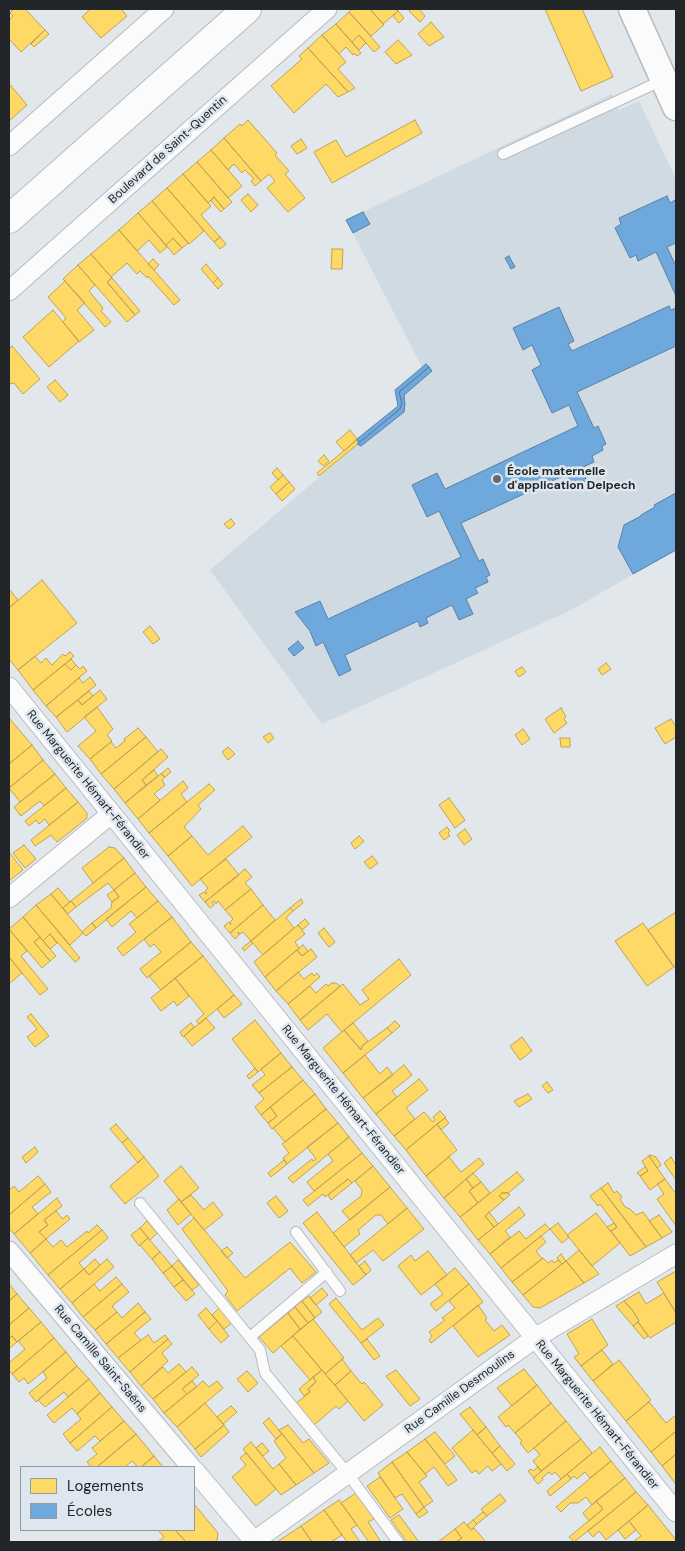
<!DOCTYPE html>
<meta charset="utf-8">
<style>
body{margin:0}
#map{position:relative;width:685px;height:1551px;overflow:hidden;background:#e2e7eb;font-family:"DM Sans",sans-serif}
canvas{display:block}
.frame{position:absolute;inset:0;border:10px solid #222629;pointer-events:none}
.legend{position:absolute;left:20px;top:1466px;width:175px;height:65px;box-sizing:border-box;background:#dee7ef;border:1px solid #939aa0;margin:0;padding:6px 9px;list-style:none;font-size:15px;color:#222629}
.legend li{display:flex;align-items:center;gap:10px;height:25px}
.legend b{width:25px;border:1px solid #939aa0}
</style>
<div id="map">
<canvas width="685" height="1551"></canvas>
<div class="frame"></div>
<ul class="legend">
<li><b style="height:14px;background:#ffd966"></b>Logements</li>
<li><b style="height:14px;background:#6fa8dc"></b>Écoles</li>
</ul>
</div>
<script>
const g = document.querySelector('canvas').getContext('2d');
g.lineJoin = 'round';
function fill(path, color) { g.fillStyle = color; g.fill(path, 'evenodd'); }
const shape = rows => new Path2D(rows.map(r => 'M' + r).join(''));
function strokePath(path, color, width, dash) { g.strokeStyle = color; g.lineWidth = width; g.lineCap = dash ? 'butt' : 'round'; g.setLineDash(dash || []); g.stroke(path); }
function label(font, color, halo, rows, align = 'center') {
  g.font = font + ' "DM Sans",sans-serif'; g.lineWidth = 5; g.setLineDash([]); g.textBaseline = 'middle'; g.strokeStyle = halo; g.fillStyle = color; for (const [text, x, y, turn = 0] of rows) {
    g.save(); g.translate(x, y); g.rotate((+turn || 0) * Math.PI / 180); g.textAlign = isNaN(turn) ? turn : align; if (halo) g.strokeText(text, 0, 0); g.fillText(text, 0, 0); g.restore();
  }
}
fill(shape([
 [612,94,619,110,639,101,676,179,676,550,571,610,322,724,210,570,401,408,398,391,424,371,346,220]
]), '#d0dae2');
const homes = shape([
 [14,9,25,9,45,30,21,52,9,39,9,20,13,16,10,13,14,9],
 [90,9,121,9,127,16,101,38,82,17,90,9],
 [352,9,370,9,384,25,371,36,349,12,352,9],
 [370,9,395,9,398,11,383,24,370,9],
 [411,9,419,9,425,16,420,22,409,11,411,9],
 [545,9,582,9,613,77,581,91,545,9],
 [398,11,404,18,399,23,393,16,398,11],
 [349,12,380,47,374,52,359,35,352,42,336,24,349,12],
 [431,22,444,37,429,46,418,34,431,22],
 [336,24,361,53,357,56,354,53,353,55,346,47,339,54,322,35,336,24],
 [45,30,49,34,34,47,31,44,45,30],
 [322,35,346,62,338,69,355,88,348,92,308,48,322,35],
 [359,35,366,43,359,50,352,42,359,35],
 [398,40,412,55,396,64,385,52,398,40],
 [308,48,348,92,338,97,326,84,294,113,271,86,302,59,299,56,308,48],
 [11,86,27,105,9,121,9,87,11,86],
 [248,120,277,153,275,155,289,171,285,174,305,198,288,212,267,188,275,181,269,174,261,181,224,138,240,124,242,126,248,120],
 [415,120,422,133,332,183,314,152,336,140,346,157,415,120],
 [224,138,261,181,255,186,251,181,254,179,245,170,242,173,234,164,228,170,211,150,224,138],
 [301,139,307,148,297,154,291,146,301,139],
 [211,150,242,186,228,198,197,162,211,150],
 [197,162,232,202,224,209,214,197,208,203,183,174,197,162],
 [183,174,211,206,201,215,220,237,214,242,167,188,183,174],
 [167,188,204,231,189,244,152,201,167,188],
 [248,194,258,205,251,212,241,200,248,194],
 [214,197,224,209,221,212,211,201,214,197],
 [152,201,188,243,182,248,173,238,166,245,138,213,152,201],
 [138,213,167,247,160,253,149,240,137,251,119,230,138,213],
 [119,230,180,300,174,305,148,276,147,278,140,271,137,274,127,263,111,277,91,254,119,230],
 [220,237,226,244,220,249,214,242,220,237],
 [173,238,182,248,174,255,166,245,173,238],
 [332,249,343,249,342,269,331,269,332,249],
 [91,254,112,278,107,282,135,315,127,322,78,265,91,254],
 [153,259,159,265,154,270,148,264,153,259],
 [206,264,218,278,213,283,201,269,206,264],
 [78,265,95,285,89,291,103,308,101,311,111,322,105,327,63,279,78,265],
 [112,278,140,311,135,315,107,282,112,278],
 [218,278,223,284,218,289,213,283,218,278],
 [65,281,85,303,77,310,94,330,79,342,63,322,66,318,48,297,65,281],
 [53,310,79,341,49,367,23,337,53,310],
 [12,346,40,379,23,394,14,383,9,384,9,349,12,346],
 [55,380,68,395,60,402,47,387,55,380],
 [350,430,357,439,344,451,336,442,350,430],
 [357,440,359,443,319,476,317,473,357,440],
 [324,455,329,461,323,466,318,461,324,455],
 [277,468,283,475,278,480,272,473,277,468],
 [283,475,289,482,276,494,270,487,283,475],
 [289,482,295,489,282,501,276,494,289,482],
 [231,519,235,524,229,529,224,524,231,519],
 [42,580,77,623,18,670,9,659,9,608,42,580],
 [9,589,18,600,9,608,9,589],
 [150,626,160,639,153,644,143,632,150,626],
 [70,652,74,656,71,659,33,690,18,670,35,656,41,663,46,658,52,665,63,654,65,656,70,652],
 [71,659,76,665,71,670,65,664,71,659],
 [606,663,611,669,602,675,598,669,606,663],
 [65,664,71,670,76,665,80,669,83,666,87,671,46,706,33,690,65,664],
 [522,667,526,672,519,677,515,671,522,667],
 [90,677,96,685,56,717,46,706,79,678,83,683,90,677],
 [100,690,107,699,67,732,56,717,78,700,82,705,100,690],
 [89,691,93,696,82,705,78,700,89,691],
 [97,707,113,729,107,735,112,741,90,759,78,746,96,731,84,717,97,707],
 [561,708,566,717,564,719,567,723,554,733,545,719,561,708],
 [9,718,32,745,9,764,9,718],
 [671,719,676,727,676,737,665,744,655,728,671,719],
 [138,728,146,737,101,774,90,759,111,742,116,748,125,741,124,739,138,728],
 [523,729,530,739,522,745,515,735,523,729],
 [270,733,274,738,268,743,263,737,270,733],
 [146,737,158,752,114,789,101,774,146,737],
 [560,738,570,738,570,747,561,747,560,738],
 [32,745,43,760,9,788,9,764,32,745],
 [228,747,235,754,228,760,222,752,228,747],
 [161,749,168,757,142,780,146,785,125,803,114,789,161,749],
 [43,760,55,774,20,802,9,788,43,760],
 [168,768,171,772,165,777,161,774,168,768],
 [154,770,158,776,146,785,142,780,154,770],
 [55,774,66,788,44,806,40,801,21,816,14,807,55,774],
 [161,774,165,777,162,780,165,785,154,794,160,800,138,819,125,803,161,774],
 [183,781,188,788,181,794,187,802,149,833,138,819,183,781],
 [209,784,215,790,198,805,201,809,184,827,192,836,168,856,149,833,209,784],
 [66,788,78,802,49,825,45,819,39,824,36,820,29,826,25,821,66,788],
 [449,798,465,820,455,828,439,805,449,798],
 [78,802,87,813,87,818,57,842,51,835,35,846,31,840,78,802],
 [243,826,252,837,192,886,168,856,192,836,208,855,243,826],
 [447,827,450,831,448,833,450,836,444,840,439,833,447,827],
 [465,829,472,839,464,845,457,835,465,829],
 [359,836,364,841,355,849,351,843,359,836],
 [24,845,36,859,25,868,13,853,24,845],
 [109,847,115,848,124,858,93,883,82,868,109,847],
 [9,852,23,870,9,881,9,852],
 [372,856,378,863,370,869,364,862,372,856],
 [124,858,135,873,114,890,108,883,76,907,71,901,124,858],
 [226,859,239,875,205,902,199,895,204,892,206,894,207,893,205,891,208,888,200,879,226,859],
 [245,869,252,877,245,883,251,889,225,910,218,901,216,904,214,901,212,902,214,905,210,908,205,902,245,869],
 [135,873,146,887,96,928,92,923,111,908,112,902,119,897,114,890,135,873],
 [146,887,158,901,137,918,131,911,112,927,106,919,146,887],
 [58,888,70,902,63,908,51,894,58,888],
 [251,889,263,905,230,933,224,926,229,922,231,925,230,922,233,919,225,910,251,889],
 [114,890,119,897,112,902,107,895,114,890],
 [51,894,83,933,70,945,36,905,51,894],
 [301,899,303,903,293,911,290,908,301,899],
 [71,901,76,907,68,914,63,908,71,901],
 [158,901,172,917,123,956,117,948,136,932,129,924,158,901],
 [36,905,80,958,75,962,50,934,43,941,23,917,36,905],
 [263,905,275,920,251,941,243,932,240,934,238,932,239,935,235,939,230,933,263,905],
 [290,908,293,911,286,918,294,928,263,955,251,941,290,908],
 [676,912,676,966,674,967,648,930,676,912],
 [23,917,40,937,34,942,50,961,42,968,9,929,23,917],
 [172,917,191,942,147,978,140,969,161,952,154,944,150,947,144,939,172,917],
 [305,919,309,924,302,930,298,925,305,919],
 [92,923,96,928,86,936,82,932,92,923],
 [643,923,674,967,647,986,615,941,643,923],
 [298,925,305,934,295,942,299,948,265,977,254,962,298,925],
 [324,928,335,942,329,947,318,933,324,928],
 [9,929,27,951,21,956,48,989,40,995,9,957,9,929],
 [50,934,57,943,50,949,43,941,50,934],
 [40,937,56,956,50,961,34,942,40,937],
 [251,941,253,943,244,951,242,948,251,941],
 [191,942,203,956,161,990,149,976,191,942],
 [303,945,308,951,302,956,297,950,303,945],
 [311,949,317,957,276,991,265,977,297,950,302,956,311,949],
 [203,956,234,995,199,1024,196,1021,204,1014,175,978,203,956],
 [9,957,22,973,9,984,9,957],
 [399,959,411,975,342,1032,327,1014,308,1030,300,1020,343,984,360,1005,369,999,362,990,399,959],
 [298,972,304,979,312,973,314,976,317,973,320,977,288,1004,276,991,298,972],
 [175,978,189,996,177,1006,174,1001,161,1011,151,998,175,978],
 [332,983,336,983,340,986,300,1020,288,1004,310,986,316,993,326,984,328,986,332,983],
 [234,995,242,1004,224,1018,217,1009,234,995],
 [31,1014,49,1036,35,1047,27,1037,37,1029,27,1017,31,1014],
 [206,1018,215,1028,192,1046,184,1036,206,1018],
 [255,1020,281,1053,258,1072,232,1039,255,1020],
 [395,1021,400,1026,392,1033,387,1028,395,1021],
 [191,1023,194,1027,183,1037,180,1032,191,1023],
 [353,1023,368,1041,362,1046,361,1050,344,1030,353,1023],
 [387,1028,392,1033,343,1073,323,1048,344,1030,361,1050,362,1046,387,1028],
 [522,1037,532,1051,520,1060,510,1046,522,1037],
 [281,1053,292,1067,259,1093,252,1085,265,1075,261,1069,281,1053],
 [365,1055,380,1074,387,1067,393,1075,363,1098,343,1073,365,1055],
 [404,1065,412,1075,392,1091,397,1097,376,1114,363,1098,404,1065],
 [292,1067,303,1080,261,1115,255,1107,264,1099,259,1093,292,1067],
 [255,1068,258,1072,249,1079,247,1076,255,1068],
 [419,1079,428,1090,406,1108,415,1119,394,1136,376,1114,419,1079],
 [303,1080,315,1094,272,1129,268,1123,277,1116,270,1107,303,1080],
 [547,1082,553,1090,548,1093,542,1086,547,1082],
 [315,1094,326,1109,285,1142,273,1128,315,1094],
 [528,1094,532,1099,519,1107,514,1101,528,1094],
 [270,1107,277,1116,268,1123,261,1115,270,1107],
 [326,1109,338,1123,287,1164,283,1158,289,1153,282,1144,326,1109],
 [440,1111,446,1117,406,1150,394,1136,424,1112,433,1122,435,1120,433,1117,440,1111],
 [445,1118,449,1123,441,1130,437,1124,445,1118],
 [338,1123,349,1137,293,1183,288,1178,312,1159,313,1161,316,1159,307,1147,338,1123],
 [116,1124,128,1138,122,1143,110,1129,116,1124],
 [437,1124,457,1150,426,1176,406,1150,437,1124],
 [349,1137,362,1153,314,1191,307,1182,333,1161,328,1154,349,1137],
 [128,1138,144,1157,138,1163,122,1143,128,1138],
 [35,1147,38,1152,26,1163,22,1157,35,1147],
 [362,1153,373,1166,352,1183,348,1179,325,1197,323,1194,308,1206,303,1200,362,1153],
 [650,1155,656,1157,661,1165,657,1168,649,1156,650,1155],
 [649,1156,665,1179,650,1190,640,1176,648,1171,642,1161,649,1156],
 [144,1157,159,1176,125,1204,110,1186,144,1157],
 [449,1157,461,1172,479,1158,484,1164,444,1198,426,1176,449,1157],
 [671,1157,676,1165,676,1180,664,1163,671,1157],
 [284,1160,287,1164,271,1177,268,1173,284,1160],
 [181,1166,199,1188,181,1202,164,1181,181,1166],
 [373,1166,390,1187,350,1220,342,1211,361,1196,362,1190,355,1181,373,1166],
 [645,1167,648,1171,640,1176,637,1173,645,1167],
 [517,1172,524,1180,508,1193,502,1193,499,1196,504,1200,485,1216,494,1227,478,1240,460,1217,517,1172],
 [473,1173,481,1182,473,1188,466,1179,473,1173],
 [38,1176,45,1184,9,1215,9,1190,14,1186,19,1192,38,1176],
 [348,1179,352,1183,331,1200,328,1195,348,1179],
 [466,1179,473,1188,469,1191,478,1203,460,1217,444,1198,466,1179],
 [665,1179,676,1194,676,1226,657,1199,664,1194,657,1184,665,1179],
 [481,1182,490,1193,478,1203,469,1191,481,1182],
 [608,1183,614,1193,617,1191,622,1197,620,1199,625,1207,630,1209,636,1215,643,1212,662,1238,646,1247,601,1188,608,1183],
 [45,1184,51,1192,32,1207,38,1214,14,1234,9,1228,9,1215,45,1184],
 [390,1187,407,1208,388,1224,381,1215,376,1215,358,1230,360,1234,344,1247,333,1233,390,1187],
 [601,1188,646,1247,630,1256,611,1231,617,1227,600,1204,598,1206,590,1196,601,1188],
 [502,1193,508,1193,510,1195,504,1200,499,1196,502,1193],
 [191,1195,204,1210,213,1202,223,1215,204,1230,181,1202,191,1195],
 [276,1196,288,1211,279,1218,267,1203,276,1196],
 [57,1198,62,1206,44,1220,48,1225,39,1232,46,1239,30,1253,14,1234,57,1198],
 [179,1199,191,1214,178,1225,167,1210,179,1199],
 [519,1207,525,1215,505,1231,510,1237,490,1254,478,1240,519,1207],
 [407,1208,424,1229,383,1261,373,1250,356,1263,350,1255,407,1208],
 [56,1211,63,1219,67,1215,70,1219,46,1239,39,1232,48,1225,44,1220,56,1211],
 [317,1212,366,1275,353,1285,303,1223,317,1212],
 [489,1212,498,1224,494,1227,485,1216,489,1212],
 [596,1213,620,1243,592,1266,567,1235,596,1213],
 [659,1215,672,1232,662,1238,649,1221,659,1215],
 [194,1218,245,1278,290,1242,316,1272,302,1283,290,1268,237,1311,225,1295,228,1291,182,1229,194,1218],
 [147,1221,157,1233,150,1240,140,1228,147,1221],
 [558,1223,569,1237,562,1243,550,1229,558,1223],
 [614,1223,617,1227,611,1231,607,1227,614,1223],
 [545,1224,550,1229,501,1268,490,1254,519,1231,526,1239,545,1224],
 [97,1225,102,1230,48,1275,30,1253,46,1239,53,1247,61,1240,67,1247,87,1231,88,1233,97,1225],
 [140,1228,148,1238,139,1246,131,1235,140,1228],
 [102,1230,108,1238,79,1263,84,1269,60,1289,48,1275,102,1230],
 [541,1236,546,1242,536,1251,542,1259,512,1282,501,1268,541,1236],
 [148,1238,160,1252,152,1259,140,1245,148,1238],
 [227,1247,233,1253,227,1258,221,1251,227,1247],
 [579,1250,599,1274,584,1283,566,1261,579,1250],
 [428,1251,447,1275,421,1295,398,1266,411,1255,415,1261,428,1251],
 [160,1252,172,1266,163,1273,152,1259,160,1252],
 [561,1254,566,1261,562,1264,557,1258,561,1254],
 [543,1258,548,1263,552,1260,554,1263,558,1260,562,1264,523,1295,512,1282,543,1258],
 [95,1259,100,1265,89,1275,84,1269,95,1259],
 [107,1259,114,1267,72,1303,60,1289,84,1269,89,1275,107,1259],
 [178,1260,199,1285,192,1290,172,1266,178,1260],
 [365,1261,371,1270,366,1275,359,1266,365,1261],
 [566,1261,584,1283,540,1308,533,1307,523,1295,566,1261],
 [172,1266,183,1280,174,1287,163,1273,172,1266],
 [455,1268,469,1284,436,1311,430,1304,443,1294,435,1284,455,1268],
 [676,1271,676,1313,657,1282,676,1271],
 [116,1277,122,1284,83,1317,72,1303,94,1284,100,1291,116,1277],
 [183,1280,195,1294,186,1301,174,1287,183,1280],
 [9,1284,17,1294,9,1301,9,1284],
 [122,1284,129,1292,112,1306,117,1312,95,1330,83,1317,122,1284],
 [469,1284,483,1302,431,1343,429,1340,432,1336,429,1332,445,1320,442,1318,455,1308,449,1301,469,1284],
 [322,1288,328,1295,316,1305,310,1298,322,1288],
 [639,1292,646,1304,664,1293,676,1313,676,1322,650,1338,638,1322,639,1321,633,1311,624,1301,639,1292],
 [17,1294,29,1308,9,1325,9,1301,17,1294],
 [309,1296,322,1312,315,1318,302,1301,309,1296],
 [336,1298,362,1330,378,1318,384,1325,361,1343,329,1304,336,1298],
 [302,1301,315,1318,308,1323,295,1307,302,1301],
 [624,1301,633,1311,639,1321,633,1326,616,1306,624,1301],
 [138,1303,145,1312,106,1344,95,1330,117,1312,122,1318,138,1303],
 [478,1305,487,1318,485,1320,494,1331,502,1325,510,1335,478,1357,453,1326,478,1305],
 [295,1307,308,1323,300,1329,288,1313,295,1307],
 [29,1308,41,1322,17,1342,12,1336,9,1339,9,1325,29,1308],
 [206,1308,217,1321,209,1329,198,1315,206,1308],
 [219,1308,232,1323,224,1329,212,1315,219,1308],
 [145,1312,151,1319,134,1333,141,1340,118,1358,106,1344,145,1312],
 [288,1313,300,1329,273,1353,259,1337,288,1313],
 [313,1319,344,1358,325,1374,293,1336,313,1319],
 [592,1319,608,1345,581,1366,574,1357,579,1354,567,1334,592,1319],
 [217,1321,229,1336,221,1343,209,1329,217,1321],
 [41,1322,54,1338,12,1374,9,1370,9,1363,25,1349,18,1341,41,1322],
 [638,1322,648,1336,644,1339,633,1326,638,1322],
 [148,1335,154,1343,165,1335,168,1339,130,1372,118,1358,148,1335],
 [12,1336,17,1342,9,1349,9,1339,12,1336],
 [293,1336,322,1370,310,1380,281,1346,293,1336],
 [54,1338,66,1352,28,1384,24,1378,19,1382,12,1374,54,1338],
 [168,1339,172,1344,162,1353,168,1361,141,1386,130,1372,168,1339],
 [367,1339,380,1356,374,1360,361,1343,367,1339],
 [602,1350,613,1364,593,1381,581,1366,602,1350],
 [66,1352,77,1366,36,1402,29,1393,47,1378,43,1372,66,1352],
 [342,1359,351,1371,335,1385,325,1374,342,1359],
 [619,1360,651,1400,626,1421,593,1381,619,1360],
 [179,1364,186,1372,153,1399,141,1386,163,1367,168,1373,179,1364],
 [77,1366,89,1379,68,1397,64,1392,45,1407,38,1400,77,1366],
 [192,1367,199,1375,182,1389,187,1394,164,1413,153,1399,192,1367],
 [524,1369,537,1385,512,1406,497,1388,524,1369],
 [322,1370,348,1401,339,1409,336,1406,313,1426,295,1404,310,1392,308,1389,316,1382,313,1377,322,1370],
 [396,1370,420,1399,410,1406,386,1376,396,1370],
 [247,1371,258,1383,248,1392,237,1379,247,1371],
 [351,1371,362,1384,364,1382,383,1405,364,1421,335,1385,351,1371],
 [313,1377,316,1382,308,1389,310,1392,304,1396,299,1389,313,1377],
 [89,1379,100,1393,77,1414,72,1408,54,1423,47,1415,89,1379],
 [192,1381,197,1387,187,1394,182,1389,192,1381],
 [203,1381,209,1387,217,1381,223,1388,177,1427,164,1413,203,1381],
 [537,1385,551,1403,515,1433,508,1425,506,1427,498,1417,537,1385],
 [100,1393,112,1407,70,1443,63,1434,81,1419,77,1414,100,1393],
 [649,1402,666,1423,676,1415,676,1431,651,1452,626,1421,649,1402],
 [205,1403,224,1425,195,1449,177,1427,205,1403],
 [551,1403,566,1421,528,1453,520,1443,522,1441,515,1433,551,1403],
 [231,1406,237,1412,223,1424,217,1417,231,1406],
 [112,1407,124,1421,100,1441,95,1436,77,1451,70,1443,112,1407],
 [470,1407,486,1427,477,1435,460,1414,470,1407],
 [269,1418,282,1434,276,1439,263,1423,269,1418],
 [124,1421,136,1434,97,1467,91,1467,87,1462,97,1454,92,1448,124,1421],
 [566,1421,581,1439,541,1471,533,1461,540,1455,534,1448,566,1421],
 [224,1425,229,1432,201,1457,195,1449,224,1425],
 [288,1425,303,1443,309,1439,329,1463,314,1473,279,1430,288,1425],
 [486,1427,500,1446,492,1453,477,1435,486,1427],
 [473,1430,501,1464,492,1471,488,1466,479,1474,476,1470,472,1473,452,1448,473,1430],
 [676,1431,676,1454,662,1466,651,1452,676,1431],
 [435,1432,455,1456,445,1464,425,1439,435,1432],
 [136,1434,154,1456,141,1467,138,1467,132,1461,125,1467,97,1467,136,1434],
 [282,1434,314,1473,296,1485,279,1464,286,1458,274,1441,282,1434],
 [425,1439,457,1480,448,1486,434,1467,425,1474,407,1452,425,1439],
 [581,1439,592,1453,561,1479,555,1472,552,1475,549,1472,542,1478,543,1480,538,1484,533,1478,581,1439],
 [251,1442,273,1469,279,1464,296,1485,281,1495,243,1449,251,1442],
 [262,1443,269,1451,263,1456,256,1448,262,1443],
 [500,1446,515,1464,507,1471,492,1453,500,1446],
 [600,1447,611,1461,590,1478,585,1472,577,1479,574,1476,571,1479,567,1474,600,1447],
 [407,1452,427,1476,419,1482,433,1501,424,1507,392,1462,407,1452],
 [246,1453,276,1489,256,1506,232,1477,246,1465,240,1458,246,1453],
 [676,1454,676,1482,675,1483,662,1466,676,1454],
 [154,1456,163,1467,141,1467,154,1456],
 [611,1461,625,1478,592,1505,586,1497,578,1503,570,1503,561,1512,556,1507,611,1461],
 [392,1462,424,1507,416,1514,402,1494,395,1498,378,1473,392,1462],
 [538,1467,541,1471,534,1478,528,1471,531,1469,533,1471,538,1467],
 [567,1474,571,1479,550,1496,547,1491,567,1474],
 [380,1477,403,1509,390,1518,367,1486,380,1477],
 [625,1478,636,1492,574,1542,569,1537,603,1509,596,1501,625,1478],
 [636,1492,648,1505,606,1540,599,1531,593,1537,588,1531,636,1492],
 [356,1493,374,1519,368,1522,381,1542,369,1542,341,1503,356,1493],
 [500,1494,506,1501,487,1516,481,1509,500,1494],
 [339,1500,357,1525,351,1529,360,1542,347,1542,324,1510,339,1500],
 [596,1501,603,1509,589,1521,583,1513,596,1501],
 [194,1504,218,1533,217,1540,214,1542,186,1542,175,1530,194,1530,194,1504],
 [648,1505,676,1540,676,1542,636,1542,635,1540,641,1536,629,1521,648,1505],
 [424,1507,428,1512,419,1518,416,1514,424,1507],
 [324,1510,342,1535,331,1542,312,1542,301,1526,324,1510],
 [483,1512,487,1516,477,1524,473,1520,483,1512],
 [399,1515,419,1542,407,1542,391,1520,399,1515],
 [473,1520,477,1524,471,1530,467,1525,473,1520],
 [629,1521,636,1530,625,1539,618,1530,629,1521],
 [464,1522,471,1530,474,1528,486,1542,456,1542,462,1538,455,1529,464,1522],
 [301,1526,312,1542,277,1542,301,1526],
 [455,1529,462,1538,456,1542,438,1542,455,1529],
 [158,1530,175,1530,186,1542,158,1542,164,1537,158,1530]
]);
fill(homes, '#ffd966');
strokePath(homes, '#bda354', 1);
const schools = shape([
 [667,196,670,203,675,200,676,202,676,243,667,247,676,266,676,296,656,252,638,261,636,255,630,258,615,228,621,224,619,218,667,196],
 [363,212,370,224,353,233,346,220,363,212],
 [509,256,515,267,511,269,505,258,509,256],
 [669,306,671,310,676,308,676,346,577,392,594,428,598,426,606,444,602,446,603,450,592,456,594,462,581,468,588,483,575,490,567,474,461,523,479,561,483,559,490,575,486,577,488,582,475,588,478,593,466,599,473,614,459,620,452,605,426,618,428,623,420,627,418,621,345,655,351,670,339,676,323,642,316,646,310,631,295,612,320,601,328,619,461,557,439,511,427,517,412,485,437,473,445,489,578,426,569,405,552,413,532,370,541,365,532,345,523,350,513,328,559,307,574,341,568,344,572,351,669,306],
 [426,364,429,367,399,392,402,403,400,409,359,443,357,439,398,406,395,390,426,364],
 [429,367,432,371,404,395,405,405,404,412,361,446,357,444,400,409,402,403,399,392,429,367],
 [676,493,676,550,633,574,618,547,624,525,641,516,641,515,655,507,654,505,676,493],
 [298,641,304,648,294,656,288,649,298,641]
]);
fill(schools, '#6fa8dc');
strokePath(schools, '#5881a6', 1);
const lane = shape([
 [503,154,663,80],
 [140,1203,260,1350,265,1373,348,1474,398,1542],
 [296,1232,340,1291],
 [250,1337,327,1272]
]);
const street = shape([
 [9,146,164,9],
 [9,291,327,9],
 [9,687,676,1512],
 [9,898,111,814],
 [9,1251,191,1467],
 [194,1470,254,1541],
 [253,1542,535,1338,676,1254]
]);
const secondary = shape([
 [632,9,676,107]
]);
const primary = shape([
 [9,219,247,9]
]);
strokePath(lane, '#b7bbbe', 12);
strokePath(street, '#b7bbbe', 21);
strokePath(secondary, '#b7bbbe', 29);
strokePath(primary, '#b7bbbe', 30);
strokePath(lane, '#fbfbfc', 10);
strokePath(street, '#fbfbfc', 19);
strokePath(secondary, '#fbfbfc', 26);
strokePath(primary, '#fbfbfc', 28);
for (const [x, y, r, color] of [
 [497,479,5,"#656a6d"]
]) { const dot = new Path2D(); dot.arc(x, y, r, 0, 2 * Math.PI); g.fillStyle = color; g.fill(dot); strokePath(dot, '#dee7ef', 2); }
label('12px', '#222629', '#dee7ef', [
 ["Boulevard de Saint-Quentin",168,150,-42],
 ["Rue Marguerite Hémart-Férandier",88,785,51],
 ["Rue Marguerite Hémart-Férandier",343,1100,51],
 ["Rue Camille Saint-Saëns",100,1359,50],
 ["Rue Camille Desmoulins",460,1392,-36],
 ["Rue Marguerite Hémart-Férandier",597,1415,51]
]);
label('bold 12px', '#222629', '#dee7ef', [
 ["École maternelle",507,472],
 ["d'application Delpech",507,486]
], 'left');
</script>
